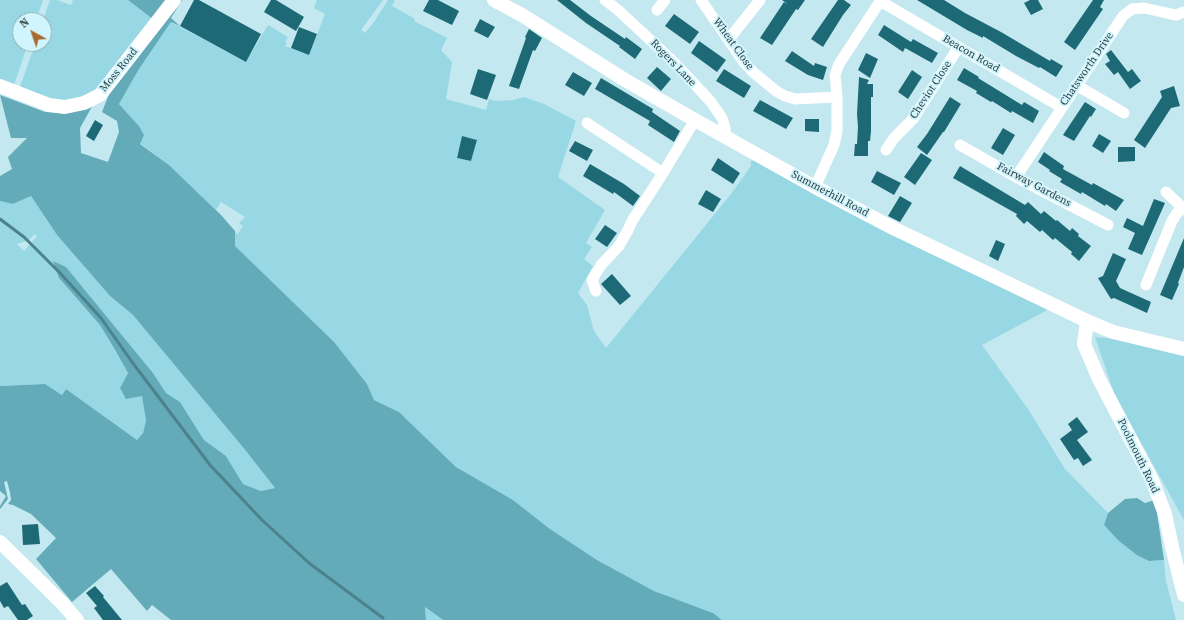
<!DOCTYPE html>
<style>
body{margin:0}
#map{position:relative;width:1184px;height:620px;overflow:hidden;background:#c3e8ef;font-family:"Source Serif 4",serif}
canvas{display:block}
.north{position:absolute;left:12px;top:12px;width:40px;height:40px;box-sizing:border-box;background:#d0f5fd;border:1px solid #90adb3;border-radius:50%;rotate:320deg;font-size:11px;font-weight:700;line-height:16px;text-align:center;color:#314043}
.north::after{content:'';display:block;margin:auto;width:14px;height:18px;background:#a86a2f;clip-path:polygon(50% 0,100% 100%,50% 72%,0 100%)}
</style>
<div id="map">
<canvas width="1184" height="620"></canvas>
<div class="north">N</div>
</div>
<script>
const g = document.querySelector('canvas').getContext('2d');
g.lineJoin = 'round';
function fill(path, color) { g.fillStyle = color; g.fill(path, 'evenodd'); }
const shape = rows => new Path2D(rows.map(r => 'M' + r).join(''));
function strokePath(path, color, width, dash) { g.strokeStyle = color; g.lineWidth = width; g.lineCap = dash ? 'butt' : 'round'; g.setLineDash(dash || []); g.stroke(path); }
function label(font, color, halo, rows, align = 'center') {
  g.font = font + ' "Source Serif 4",serif'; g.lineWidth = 4; g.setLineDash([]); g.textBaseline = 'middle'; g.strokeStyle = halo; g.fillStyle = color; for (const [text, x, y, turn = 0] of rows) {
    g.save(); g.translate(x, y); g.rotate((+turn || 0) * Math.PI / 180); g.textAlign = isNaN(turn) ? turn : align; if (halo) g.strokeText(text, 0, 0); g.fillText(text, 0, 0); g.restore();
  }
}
fill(shape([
 [0,0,43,0,36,20,20,20,20,44,28,44,14,85,0,79],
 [50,0,57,0,71,5,73,0,128,0,154,20,102,86,92,93,74,99,58,101,49,99,20,87,35,44,44,44,44,20,43,20],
 [317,0,383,0,361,30,365,33,374,22,388,0,395,0,392,6,415,19,414,21,447,38,441,50,452,62,446,99,486,110,489,99,496,101,514,100,524,97,544,104,576,121,558,177,605,210,586,243,592,247,584,259,593,266,578,293,587,305,594,331,606,348,731,194,751,166,751,161,759,160,1053,307,982,345,1028,409,1065,469,1108,513,1104,525,1149,561,1164,560,1166,581,1176,620,722,620,713,613,654,591,597,560,550,529,513,500,456,467,399,412,374,400,367,384,235,246,235,232,238,234,243,226,239,223,245,217,221,202,216,210,169,165,140,143,144,135,139,126,119,104,139,69,171,22,246,62,268,25,288,37,285,42,287,43,285,46,309,55,325,14,314,8],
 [462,136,477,140,471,161,457,158],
 [31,196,57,235,110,296,133,315,246,451,275,488,261,491,243,484,226,456,204,440,180,402,166,393,153,373,66,267,59,278,100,325,128,373,120,388,142,396,146,421,143,433,137,440,66,389,62,395,45,384,0,386,0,201,13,204],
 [35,234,37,236,24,251,17,244,29,240],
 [1095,337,1126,340,1184,354,1184,520,1115,396],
 [425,607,443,620,426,620]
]), '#98d8e4');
fill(shape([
 [128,0,170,0,154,20],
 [179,0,182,0,171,18,180,26,171,22,139,69,119,104,139,126,144,135,140,144,169,165,221,215,235,231,235,246,334,342,367,384,374,400,399,412,456,467,513,500,550,529,597,560,654,591,713,613,722,620,443,620,425,607,426,620,171,620,152,605,147,611,111,569,72,602,36,559,56,538,31,514,13,505,8,504,11,500,10,492,7,481,4,482,8,499,0,509,0,506,6,496,0,491,0,386,45,384,62,395,66,389,137,440,143,433,146,421,142,396,126,399,120,388,128,373,115,350,100,325,59,278,53,261,66,267,153,373,166,393,180,402,204,440,226,456,243,484,261,491,275,488,246,451,133,315,110,296,57,235,31,196,13,204,0,201,0,176,12,169,8,157,27,138,11,138,0,95,45,112,66,113,94,103,80,128,81,153,108,162,119,132,117,121,102,112,111,89],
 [1137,498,1145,503,1155,500,1164,560,1149,561,1137,555,1119,541,1104,525,1108,513,1125,499]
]), '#63abb8');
strokePath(shape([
 [0,219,24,237,60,273,101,318,132,362,210,465,262,520,309,563,383,618]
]), '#4c828c', 3);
fill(shape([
 [194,0,199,0,261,34,246,62,180,26],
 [271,0,276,0,304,17,296,31,264,12],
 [429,0,438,0,459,11,452,25,423,11],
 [557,0,570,0,591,16,625,39,626,37,642,49,635,59,619,47,620,46,586,23],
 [782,0,805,0,798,10,796,9,772,45,760,38,784,2,788,4],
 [838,0,844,0,851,5,843,15,823,47,811,39],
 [917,0,944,0,965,13,1001,32,1050,61,1051,59,1063,66,1056,77,1040,67,1039,68,1016,56,983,36,983,38,967,30],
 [1030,0,1038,0,1043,9,1031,15,1024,3],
 [1093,0,1104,0,1100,7,1103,9,1075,50,1064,42],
 [674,14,699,32,690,44,665,26],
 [480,19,495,27,488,38,474,31],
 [884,25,911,42,913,39,938,53,932,63,905,48,903,52,878,35],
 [299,27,317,34,309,55,291,48],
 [529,29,542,38,535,51,533,50,519,89,509,86,526,38,525,37],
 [699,41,726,60,717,72,691,53],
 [1111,50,1128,72,1132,69,1141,81,1130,89,1118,72,1114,75,1105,64,1110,61,1106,54],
 [792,51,814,66,815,63,827,67,823,80,808,75,785,61],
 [866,53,878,59,870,78,858,70],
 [657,67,671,79,661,91,647,78],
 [964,68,979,77,978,78,1022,105,1024,102,1039,111,1033,123,1012,111,1011,113,992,101,991,102,976,93,977,91,957,80],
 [478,69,496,75,487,100,470,94],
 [724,69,751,86,744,98,716,81],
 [912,70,922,77,908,99,898,92],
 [573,72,592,83,584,96,565,85],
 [859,77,869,80,867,84,873,84,873,97,871,97,871,131,870,141,868,141,868,156,854,156,855,144,857,144,858,127,857,114],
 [601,78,653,109,652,112,680,131,674,142,648,125,650,121,595,89],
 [1174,86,1180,106,1171,108,1145,148,1134,140,1162,97,1160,91],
 [950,97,961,104,944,132,943,132,927,155,917,147,927,134],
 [760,100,793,118,786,129,753,111],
 [1085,102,1096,109,1091,117,1090,116,1074,141,1063,135],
 [805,119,819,119,819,132,805,131],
 [95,120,103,125,94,141,86,136],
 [1003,128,1015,135,1003,155,991,148],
 [1099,134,1111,141,1103,153,1092,146],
 [462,136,477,140,471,161,457,158],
 [575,141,593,150,587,161,569,151],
 [1118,147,1135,147,1135,161,1118,162],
 [1044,152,1064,166,1063,169,1092,185,1093,183,1124,200,1116,211,1106,204,1105,206,1082,192,1081,194,1060,182,1062,179,1049,171,1050,170,1038,162],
 [921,153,932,160,915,185,904,177],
 [718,158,740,173,733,184,711,170],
 [590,164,624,184,640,196,633,206,614,192,613,194,583,176],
 [960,166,1025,205,1028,202,1041,214,1044,211,1056,221,1057,220,1070,231,1072,228,1079,234,1078,236,1091,246,1079,261,1071,254,1072,252,1055,238,1053,240,1042,230,1040,232,1027,221,1024,224,1016,216,1017,214,953,178],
 [877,171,901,183,894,195,871,182],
 [706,190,721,199,713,212,698,204],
 [900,196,912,203,900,222,888,216],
 [1154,199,1165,203,1142,255,1128,249,1135,233,1123,227,1127,218,1143,226],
 [605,225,617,233,607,247,595,239],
 [1184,238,1184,267,1178,283,1179,284,1172,300,1160,295],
 [996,240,1005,244,998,261,989,256],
 [1113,253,1126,259,1116,281,1120,288,1151,302,1147,313,1114,298,1111,299,1098,278,1103,276],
 [612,274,631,296,620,305,601,284],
 [1077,417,1088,432,1077,440,1092,460,1083,466,1078,458,1074,460,1060,439,1072,430,1068,424],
 [38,524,40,544,23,545,22,525],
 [7,582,22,605,25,604,33,616,27,620,18,620,8,606,4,608,0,601,0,586],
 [95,586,104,596,103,597,122,620,103,620,94,608,97,606,86,593]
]), '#1d6a76');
strokePath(shape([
 [605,0,618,10,675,63,711,102,722,118,725,128,726,137],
 [701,0,743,61,753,72,776,91,785,96,795,99,837,97],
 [880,1,1061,107],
 [657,10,665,0],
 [729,39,760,0],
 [1076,85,1124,113],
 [587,123,663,173,695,120],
 [960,145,1016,177,1108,225],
 [886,150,894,138,913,119,958,48],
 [1016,177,1123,16,1132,9,1144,8,1171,14,1176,15,1184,12],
 [815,187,834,145,837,131,837,97,835,75,839,64,881,0],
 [1166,192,1183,208],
 [1146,285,1172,221,1177,213,1184,208],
 [596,291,592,280,601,265,619,246,628,230,632,221,663,173]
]), '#fff', 11);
strokePath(shape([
 [494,0,522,15,625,80,695,120,815,187,893,228,1087,321,1113,332,1184,349],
 [0,86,49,105,65,107,84,103,100,95,174,0],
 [1087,321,1084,344,1099,379,1152,480,1165,514,1172,547,1184,595],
 [0,542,62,603,77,620]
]), '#fff', 14);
label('11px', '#314043', '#d0f5fd', [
 ["Wheat Close",733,44,54],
 ["Beacon Road",971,54,30],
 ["Rogers Lane",673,63,46],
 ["Chatsworth Drive",1087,69,-56],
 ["Moss Road",119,70,-51],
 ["Cheviot Close",931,90,-57],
 ["Fairway Gardens",1034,185,28],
 ["Summerhill Road",830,194,28],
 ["Poolmouth Road",1138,456,64]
]);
</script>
